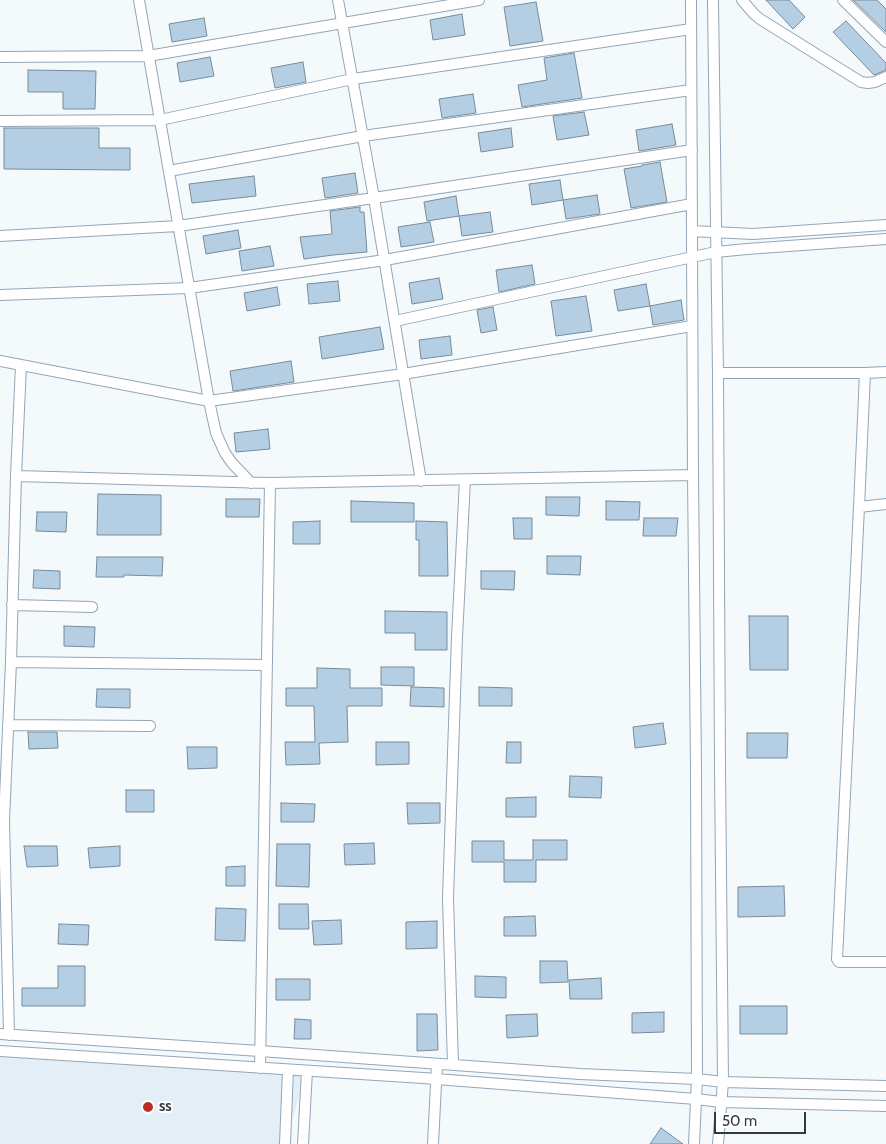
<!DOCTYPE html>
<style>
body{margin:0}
#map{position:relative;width:886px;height:1144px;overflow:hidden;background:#f4f9fc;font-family:Cabin,sans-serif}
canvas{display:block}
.scale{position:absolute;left:714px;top:1112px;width:92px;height:22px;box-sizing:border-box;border:2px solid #323a41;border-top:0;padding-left:6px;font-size:15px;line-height:18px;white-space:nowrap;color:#323a41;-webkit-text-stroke:4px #fff;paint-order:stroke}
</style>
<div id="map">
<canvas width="886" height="1144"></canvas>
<div class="scale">50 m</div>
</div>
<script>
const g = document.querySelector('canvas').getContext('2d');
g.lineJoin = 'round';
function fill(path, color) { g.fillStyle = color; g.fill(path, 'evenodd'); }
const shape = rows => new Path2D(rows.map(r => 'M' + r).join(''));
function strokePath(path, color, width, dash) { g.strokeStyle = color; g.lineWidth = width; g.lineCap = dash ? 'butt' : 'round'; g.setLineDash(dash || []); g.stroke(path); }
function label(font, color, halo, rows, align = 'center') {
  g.font = font + ' Cabin,sans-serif'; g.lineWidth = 4; g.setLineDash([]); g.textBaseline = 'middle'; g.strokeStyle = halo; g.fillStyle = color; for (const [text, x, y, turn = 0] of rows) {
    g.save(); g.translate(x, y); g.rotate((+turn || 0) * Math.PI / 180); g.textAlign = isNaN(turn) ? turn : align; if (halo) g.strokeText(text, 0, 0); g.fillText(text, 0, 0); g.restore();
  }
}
fill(shape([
 [0,1046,307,1071,285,1144,0,1144]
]), '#e3eef7');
const building = shape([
 [766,0,789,0,805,17,793,29,766,0],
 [853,0,877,0,886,9,886,32,853,0],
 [536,2,543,41,510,46,504,7,536,2],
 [462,14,465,35,433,40,430,20,462,14],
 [204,18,207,36,172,42,169,24,204,18],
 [846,21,886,63,886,70,874,75,833,32,846,21],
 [574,53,582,98,522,107,518,85,547,80,544,58,574,53],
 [210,57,214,76,180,82,177,63,210,57],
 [303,62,306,82,275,88,271,68,303,62],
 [28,70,96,71,95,109,63,109,63,92,28,92,28,70],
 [473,94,476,113,442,118,439,99,473,94],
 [584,112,589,135,557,140,553,116,584,112],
 [672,124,676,145,639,151,636,130,672,124],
 [4,128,99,128,99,148,130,148,130,170,4,169,4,128],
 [511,128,513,147,481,152,478,133,511,128],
 [660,162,667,202,631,208,624,169,642,166,642,165,660,162],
 [355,173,358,193,325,198,322,178,355,173],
 [254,176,256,196,192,203,189,184,254,176],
 [560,180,563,200,532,205,529,184,560,180],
 [597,195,600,214,566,219,563,200,597,195],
 [456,196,459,216,427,221,424,202,456,196],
 [360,207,360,212,364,212,367,252,333,255,304,259,300,237,332,234,330,211,360,207],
 [490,212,493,232,462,236,459,216,490,212],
 [430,222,434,242,401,247,398,227,430,222],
 [238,230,241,248,206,254,203,236,238,230],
 [270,246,274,266,242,271,239,251,270,246],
 [532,265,535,284,499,292,496,270,532,265],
 [439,278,443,299,412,304,409,283,439,278],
 [338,281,340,301,309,304,307,284,338,281],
 [646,284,650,306,618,311,614,290,646,284],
 [277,287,280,305,247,311,244,293,277,287],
 [586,296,592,331,556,336,551,301,586,296],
 [681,300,684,320,653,325,650,306,681,300],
 [493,307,497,330,481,333,477,310,493,307],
 [380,327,384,349,322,359,319,337,380,327],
 [450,336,452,355,421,359,419,340,450,336],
 [291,361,294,382,233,391,230,371,291,361],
 [268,429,270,449,236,452,234,433,268,429],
 [98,494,161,495,161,535,97,535,98,494],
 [546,497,580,497,579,516,546,515,546,497],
 [226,499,260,499,259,517,226,517,226,499],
 [351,501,414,503,414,522,351,522,351,501],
 [606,501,640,502,639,520,606,520,606,501],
 [37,512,67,512,66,532,36,531,37,512],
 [513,518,532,518,532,539,514,539,513,518],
 [644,518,678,518,676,536,643,536,644,518],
 [320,521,320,544,293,544,293,522,320,521],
 [416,521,447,522,448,576,419,576,419,540,416,540,416,521],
 [547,556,581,556,580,575,547,574,547,556],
 [97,557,163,557,162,576,124,575,124,577,96,577,97,557],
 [34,570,60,571,60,589,33,588,34,570],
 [481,571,515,571,514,590,481,589,481,571],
 [385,611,447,612,447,650,415,650,415,633,385,633,385,611],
 [749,616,788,616,788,670,750,670,749,616],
 [64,626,95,627,94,647,64,646,64,626],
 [381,667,414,667,414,686,381,685,381,667],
 [317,668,350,669,350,688,382,688,382,706,347,706,348,742,319,743,320,764,286,765,285,742,315,742,314,706,286,706,286,688,317,688,317,668],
 [411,687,444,688,444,707,410,706,411,687],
 [479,687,512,688,512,706,479,706,479,687],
 [97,689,130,689,130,708,96,707,97,689],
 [663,723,666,744,635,748,633,727,663,723],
 [28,732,57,732,58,748,29,749,28,732],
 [747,733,788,733,787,758,747,758,747,733],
 [376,742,409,742,409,764,376,765,376,742],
 [507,742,521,742,521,763,506,763,507,742],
 [187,747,217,747,217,768,188,769,187,747],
 [570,776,602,777,601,798,569,797,570,776],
 [126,790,154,790,154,812,126,812,126,790],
 [536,797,536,817,506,817,506,798,536,797],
 [281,803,315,804,314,822,281,822,281,803],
 [407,803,440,803,440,823,408,824,407,803],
 [533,840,567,840,567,860,536,860,536,882,504,882,504,862,472,862,472,841,504,841,504,860,533,860,533,840],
 [374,843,375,864,345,865,344,844,374,843],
 [277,844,310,844,309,887,276,886,277,844],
 [24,846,57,846,58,866,27,867,24,846],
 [120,846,120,866,90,868,88,848,120,846],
 [245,866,245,886,226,886,226,867,245,866],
 [784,886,785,916,738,917,738,887,784,886],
 [279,904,308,904,309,929,279,929,279,904],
 [216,908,246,909,245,941,215,940,216,908],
 [535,916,536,936,504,936,504,917,535,916],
 [341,920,342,944,314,945,312,921,341,920],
 [437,921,437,948,406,949,406,922,437,921],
 [59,924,89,925,88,945,58,944,59,924],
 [540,961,567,961,568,982,540,983,540,961],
 [58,966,85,966,85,1006,22,1006,22,988,58,988,58,966],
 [475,976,506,977,506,998,475,997,475,976],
 [601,978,602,999,570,999,569,980,601,978],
 [276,979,310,979,310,1000,276,1000,276,979],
 [740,1006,787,1006,787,1034,740,1034,740,1006],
 [664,1012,664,1032,632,1033,632,1013,664,1012],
 [417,1014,437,1014,438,1050,417,1051,417,1014],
 [537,1014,538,1036,507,1038,506,1015,537,1014],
 [295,1019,311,1020,311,1039,294,1039,295,1019],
 [661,1128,683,1144,650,1144,661,1128]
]);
fill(building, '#b4cfe4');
strokePath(building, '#788b9b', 1);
const minor = shape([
 [139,0,209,401,216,433,225,453,232,463,251,483],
 [338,0,374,198,421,481],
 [691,0,693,475,696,768,697,1079,694,1144],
 [713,0,718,373,720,767,723,1082,718,1144],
 [742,0,754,14,760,19,861,82,868,83,875,82,886,77],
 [843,0,886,42],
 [0,57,148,56,479,0],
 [0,121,160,120,353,79,691,29],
 [169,171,363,136,691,90],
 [692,231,753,234,886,225],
 [0,236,178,226,374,198,692,150],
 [0,295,189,288,385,260,692,204],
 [395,321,716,252,747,249,886,239],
 [0,361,209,401,403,374,692,326],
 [718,373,865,373,886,372],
 [16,476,270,483,693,475],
 [886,504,859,507,837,959,839,962,886,962],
 [859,507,865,373],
 [12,605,92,607],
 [11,662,266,665],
 [8,725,150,726],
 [0,1034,260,1051,580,1074,697,1079,723,1082,886,1086],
 [9,1035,4,820,11,662,16,476,21,365],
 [0,1051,423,1078,696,1099,721,1102,886,1106],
 [453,1065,448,898,457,637,465,480],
 [260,1068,270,483],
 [285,1144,288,1070],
 [303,1144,307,1071],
 [433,1144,437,1064]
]);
strokePath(minor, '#93a6b6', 12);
strokePath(minor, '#fff', 10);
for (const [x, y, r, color] of [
 [148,1107,6,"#bc2e24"]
]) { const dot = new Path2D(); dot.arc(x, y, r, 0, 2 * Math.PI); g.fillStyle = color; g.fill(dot); strokePath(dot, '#fff', 2); }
label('bold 15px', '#323a41', '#fff', [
 ["ss",159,1107]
], 'left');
</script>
